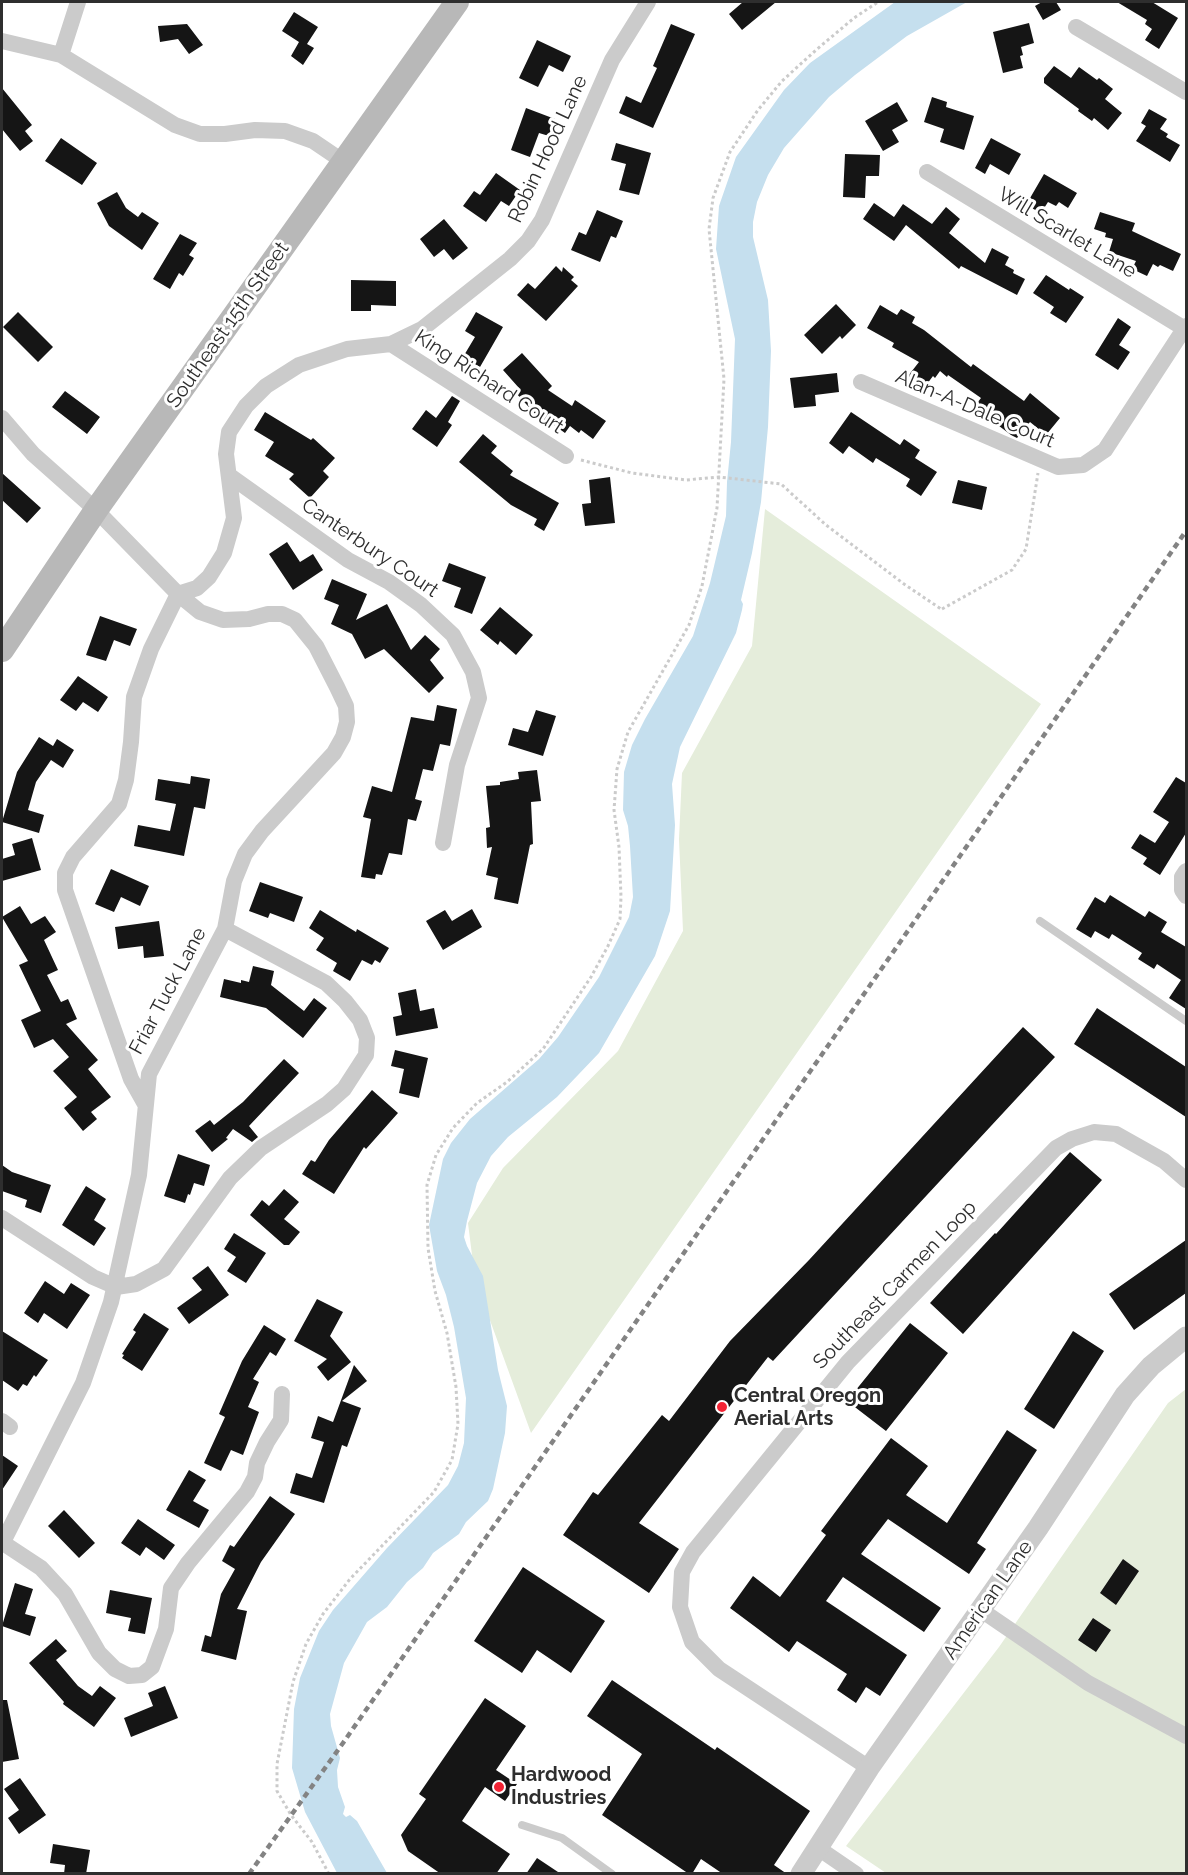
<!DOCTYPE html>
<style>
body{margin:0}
#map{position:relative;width:1188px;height:1875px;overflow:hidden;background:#fff;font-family:Raleway,sans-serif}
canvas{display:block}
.frame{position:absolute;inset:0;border:3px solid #2e2e2e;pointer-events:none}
</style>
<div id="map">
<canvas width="1188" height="1875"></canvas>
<div class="frame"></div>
</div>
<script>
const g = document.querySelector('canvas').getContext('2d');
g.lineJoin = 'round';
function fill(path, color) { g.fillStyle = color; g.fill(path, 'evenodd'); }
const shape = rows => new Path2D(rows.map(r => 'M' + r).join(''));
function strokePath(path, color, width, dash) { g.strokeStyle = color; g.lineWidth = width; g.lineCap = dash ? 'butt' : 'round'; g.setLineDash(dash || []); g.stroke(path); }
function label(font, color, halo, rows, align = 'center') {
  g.font = font + ' Raleway,sans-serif'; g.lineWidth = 6; g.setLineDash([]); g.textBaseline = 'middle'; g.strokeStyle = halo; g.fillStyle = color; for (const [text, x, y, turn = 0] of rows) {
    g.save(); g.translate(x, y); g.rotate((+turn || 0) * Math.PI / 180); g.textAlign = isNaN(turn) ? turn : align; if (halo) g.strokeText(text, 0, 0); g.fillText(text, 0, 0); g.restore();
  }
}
fill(shape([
 [765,509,1041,704,531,1433,475,1279,468,1223,503,1168,618,1051,683,931,679,839,682,773,752,646],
 [1186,1389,1186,1873,886,1873,846,1846,999,1647,1168,1403]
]), '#e5eddb');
fill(shape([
 [895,2,967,2,907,36,855,75,829,97,784,148,768,175,757,202,753,222,753,237,768,300,771,351,768,427,761,502,752,553,741,600,743,604,742,610,736,633,680,747,672,784,675,825,670,911,655,956,599,1053,557,1097,508,1137,491,1156,477,1183,467,1221,464,1237,467,1246,483,1276,498,1370,507,1406,505,1433,493,1489,488,1501,466,1522,459,1534,433,1553,423,1568,407,1582,387,1607,367,1622,344,1663,330,1714,331,1726,340,1758,337,1770,338,1787,345,1807,343,1814,346,1817,350,1815,357,1821,387,1873,337,1873,305,1812,292,1768,294,1709,300,1678,319,1631,333,1610,387,1548,448,1485,458,1466,464,1443,466,1398,454,1327,446,1295,437,1271,429,1225,443,1159,451,1143,470,1119,539,1059,558,1037,599,977,629,917,633,897,630,846,628,826,623,810,624,772,632,745,645,719,693,636,710,583,726,516,727,482,731,442,735,339,716,249,719,206,736,157,784,90,810,63]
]), '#c5dfee');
fill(shape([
 [743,2,776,2,742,30,729,14],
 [1042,2,1056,2,1061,10,1043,20,1035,6],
 [1117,2,1152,2,1178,18,1159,49,1145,40,1152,29,1145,24,1147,20],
 [294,12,318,27,307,44,314,48,303,65,291,56,299,42,282,31],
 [1029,23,1034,43,1021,47,1023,55,1020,56,1023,68,1003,73,993,32],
 [187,24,203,45,189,54,178,39,160,42,158,26],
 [671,24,695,34,653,128,619,113,626,96,641,103,657,68,653,66],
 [537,40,571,56,563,72,549,65,538,87,519,78],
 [1054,66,1071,78,1079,67,1097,80,1099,78,1113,89,1105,99,1122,113,1108,130,1094,118,1092,121,1078,111,1079,109,1044,83,1044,78],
 [2,88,32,125,25,131,33,141,20,151,2,129],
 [932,97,947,102,946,107,974,116,964,150,940,142,944,129,924,122],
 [897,102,908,121,892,130,899,142,883,151,865,121],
 [526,108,555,119,549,136,539,133,530,157,511,150],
 [1149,109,1167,119,1160,129,1168,134,1166,137,1180,145,1170,162,1136,141,1146,126,1141,123],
 [61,138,97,163,82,185,45,161],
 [991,138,1021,154,1009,175,990,164,985,174,975,168],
 [616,143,651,153,639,195,619,190,626,164,611,160],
 [845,154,880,155,879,176,866,176,865,198,843,197],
 [496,173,520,190,509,206,501,201,486,222,463,206,474,191,480,195],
 [1044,174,1077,193,1068,208,1059,202,1056,206,1048,202,1041,213,1026,205],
 [117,192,126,208,138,217,142,212,159,223,142,250,109,226,97,203],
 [874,203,894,217,903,204,932,224,946,207,960,219,949,233,985,263,992,248,1009,257,1005,265,1014,270,1013,273,1025,279,1017,295,961,266,959,269,906,225,894,241,863,219],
 [597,210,623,221,616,238,611,236,600,262,571,250,579,232,586,235],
 [1100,212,1135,223,1132,231,1181,254,1173,271,1160,265,1158,267,1153,264,1147,276,1132,269,1136,261,1109,252,1113,239,1105,237,1106,233,1094,229],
 [444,219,468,248,453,260,444,249,434,257,420,239],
 [180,234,197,243,189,255,194,258,183,276,179,273,170,289,153,279],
 [556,266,562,272,563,267,574,277,571,280,578,286,546,321,517,295,528,283,535,289],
 [1046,275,1069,290,1070,288,1084,297,1066,323,1050,313,1054,307,1033,293],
 [351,280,396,281,396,306,371,305,371,311,351,311],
 [836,304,856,325,842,339,840,336,822,354,804,335],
 [880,305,897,315,901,309,915,317,912,323,924,330,971,367,973,364,1024,401,1030,393,1060,418,1046,435,1030,422,1017,438,1011,435,974,407,981,398,948,375,947,377,940,371,935,378,933,376,924,388,908,376,919,362,892,347,894,343,867,328],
 [18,312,53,347,38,362,3,327],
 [476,312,503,327,480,367,463,357,475,337,465,331],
 [1118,318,1131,327,1119,345,1130,352,1118,370,1095,355],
 [522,353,552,386,548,390,572,406,575,400,606,421,593,439,581,430,579,433,570,426,565,433,551,423,549,426,538,417,515,392,519,388,503,370],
 [837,373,839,392,815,395,816,406,794,408,790,378],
 [65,391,100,417,87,434,52,407],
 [452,396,460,401,448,422,452,425,437,447,412,429,426,410,436,418],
 [265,412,311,440,313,438,335,458,323,471,329,477,310,498,289,479,294,474,265,456,274,442,254,430],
 [851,412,900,445,904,439,920,450,915,458,937,472,921,496,906,486,910,479,876,458,873,463,849,446,843,454,829,443],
 [483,434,497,446,491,453,513,471,510,475,559,503,544,531,534,525,537,519,511,505,459,462],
 [2,473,41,508,27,523,2,500],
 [610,477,615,523,585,526,582,504,591,503,589,480],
 [958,480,987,487,982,510,952,503],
 [287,542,300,562,313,554,323,570,293,590,269,554],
 [449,563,486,577,472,614,454,607,461,588,442,581],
 [332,579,367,594,356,620,387,604,411,650,425,635,440,649,430,660,444,678,429,693,384,649,365,659,352,634,331,624,339,605,324,599],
 [500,607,533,635,516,655,500,641,498,645,480,630],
 [100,616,137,629,130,646,114,640,106,661,86,655],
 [78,676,108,697,98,712,83,702,76,711,60,700],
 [437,705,457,709,450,746,440,744,433,771,423,769,415,799,422,801,416,821,408,819,402,855,389,853,382,875,376,874,375,879,361,877,371,819,363,817,372,786,392,792,411,717,434,721],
 [536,710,556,716,543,756,508,745,513,728,528,732],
 [39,737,53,746,57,739,74,750,63,768,51,760,36,782,28,810,44,815,39,833,2,822,17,772],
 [537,770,541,801,531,802,533,844,530,845,518,904,494,899,498,878,486,875,492,847,487,848,486,828,490,827,486,786,500,785,500,782,519,779,518,772],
 [191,776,210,779,205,809,194,807,184,856,134,846,138,825,170,831,176,804,155,800,158,779,190,784],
 [1176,777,1186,783,1186,833,1160,875,1143,864,1147,858,1131,848,1140,834,1155,843,1169,822,1153,812],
 [32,838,41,870,2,881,2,859,15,855,12,844],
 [111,869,149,886,140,906,121,897,114,912,95,904],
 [260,882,303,897,294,922,270,913,268,918,249,911],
 [1110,895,1145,917,1149,911,1167,922,1161,932,1186,947,1186,1009,1169,998,1181,980,1157,964,1154,969,1138,959,1142,953,1112,934,1109,939,1095,931,1091,938,1076,929,1095,897,1105,903],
 [20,906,31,924,45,916,56,932,44,940,58,970,47,975,61,1002,68,999,77,1019,66,1024,98,1060,88,1069,111,1097,91,1112,97,1119,83,1131,64,1108,77,1097,53,1071,69,1057,53,1039,34,1048,21,1020,41,1011,19,965,28,961,2,917],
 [472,909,482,927,443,950,426,921,445,910,452,921],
 [320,910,356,932,357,929,389,948,380,963,375,960,372,965,362,960,350,981,333,971,337,963,316,950,324,938,309,928],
 [159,921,164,956,144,958,143,946,118,949,115,927],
 [253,966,274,971,271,985,304,1011,314,998,327,1008,303,1038,266,1008,220,997,224,979,241,983,241,980,249,982],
 [416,989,420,1011,434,1008,438,1028,396,1036,393,1017,402,1015,398,993],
 [1097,1008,1186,1067,1186,1117,1074,1044],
 [1023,1027,1055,1057,773,1361,768,1357,639,1523,679,1549,649,1593,563,1535,593,1492,598,1495,662,1415,669,1421,730,1341,809,1260],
 [395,1050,428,1058,419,1098,399,1093,404,1069,391,1066],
 [284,1059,299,1073,249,1126,258,1137,252,1142,233,1129,226,1138,228,1139,212,1152,195,1131,210,1120,214,1125,243,1102],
 [372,1090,398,1113,366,1149,364,1147,334,1194,302,1174,311,1160,315,1162,329,1140],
 [1070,1152,1102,1180,963,1334,930,1303,995,1233,996,1234],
 [178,1154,210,1165,204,1186,194,1183,190,1195,188,1194,185,1203,164,1196],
 [2,1165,12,1172,51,1185,41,1213,25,1207,27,1200,2,1191],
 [86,1186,106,1199,94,1220,106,1228,94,1246,62,1225],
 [284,1189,299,1202,284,1219,300,1232,289,1245,284,1245,250,1215,262,1200,269,1206],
 [234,1233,266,1253,246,1283,227,1271,236,1257,224,1249],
 [1186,1240,1186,1293,1134,1330,1109,1294],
 [208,1266,229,1295,189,1324,177,1308,202,1290,192,1278],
 [45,1281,64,1294,71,1283,90,1295,67,1329,44,1313,38,1323,24,1313],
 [317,1299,343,1312,330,1336,351,1362,328,1381,317,1367,327,1359,294,1341],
 [144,1313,169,1329,142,1371,122,1358,124,1355,122,1354,136,1332,133,1330],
 [910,1323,948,1353,886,1431,847,1401],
 [264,1325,286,1339,276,1356,270,1352,253,1379,259,1382,248,1407,259,1412,243,1455,231,1450,221,1471,204,1463,225,1417,219,1414,242,1361],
 [2,1331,48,1360,36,1377,34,1375,27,1386,23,1384,18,1391,2,1380],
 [1073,1331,1104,1351,1054,1429,1024,1409],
 [354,1365,367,1381,342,1401,361,1408,347,1447,342,1445,324,1503,290,1493,296,1473,312,1478,324,1442,311,1438,318,1416,333,1422],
 [1007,1430,1037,1450,977,1543,986,1549,969,1574,888,1519,861,1554,941,1608,924,1632,843,1577,826,1601,907,1655,880,1696,866,1687,856,1703,837,1690,847,1674,797,1641,789,1652,730,1608,753,1576,780,1597,826,1535,821,1531,891,1438,928,1466,906,1495,947,1523],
 [2,1455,18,1466,2,1490],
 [189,1470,206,1480,193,1501,209,1510,199,1528,166,1510],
 [270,1496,295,1514,261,1562,237,1609,247,1611,236,1660,201,1651,205,1635,211,1637,221,1594,235,1569,222,1561,230,1545,234,1547],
 [64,1510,95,1543,79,1558,48,1526],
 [138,1519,175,1545,164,1560,146,1547,140,1556,121,1543],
 [1123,1559,1139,1571,1116,1605,1100,1593],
 [523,1567,605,1621,571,1673,537,1650,522,1673,474,1641],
 [15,1583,33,1589,25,1614,36,1617,30,1636,2,1626],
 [110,1590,152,1598,145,1634,128,1631,131,1618,106,1613],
 [1093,1618,1111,1630,1096,1652,1078,1640],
 [56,1639,67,1651,56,1660,78,1686,92,1696,100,1686,116,1698,94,1727,63,1704,64,1702,29,1663],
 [612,1680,715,1750,717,1747,810,1811,774,1865,787,1874,723,1874,701,1859,692,1874,689,1874,602,1815,642,1754,587,1716],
 [165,1686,178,1718,131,1737,124,1718,153,1706,148,1693],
 [485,1698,526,1726,496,1770,517,1784,505,1801,485,1787,462,1821,510,1854,496,1874,441,1874,408,1851,401,1835,426,1799,419,1794],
 [2,1700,7,1700,19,1759,2,1762],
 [20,1778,46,1815,19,1834,8,1818,19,1810,4,1789],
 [53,1844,90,1850,86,1874,64,1874,65,1865,50,1863],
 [537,1858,561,1874,526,1874]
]), '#151515');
strokePath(shape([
 [581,460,632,473,686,480,719,477,781,484,826,525,904,584,941,609],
 [942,609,1012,570,1026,549,1038,473],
 [329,1874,312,1842,291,1815,277,1791,277,1764,293,1682,306,1644,323,1614,350,1579,434,1492,452,1460,458,1424,456,1387,447,1333,435,1291,428,1248,427,1185,436,1155,453,1128,477,1103,507,1082,543,1049,591,977,608,946,620,919,621,897,619,847,614,810,617,769,628,732,689,625,702,586,717,508,724,379,709,229,713,198,730,152,758,110,782,81,816,50,854,18,878,2]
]), '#cbcbcb', 3, [3, 3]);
strokePath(shape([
 [1040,921,1186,1021],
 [522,1825,562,1838,612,1874]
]), '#cbcbcb', 8);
strokePath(shape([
 [1076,27,1186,92],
 [2,41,61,55,175,125,200,134,225,134,255,130,285,131,313,141,344,162],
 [61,55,78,2],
 [927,172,1185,329],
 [391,344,566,456],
 [861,382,1058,467,1083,465,1105,450,1186,326],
 [2,418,33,454,96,510,178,594,200,612,223,620,249,619,268,614,282,614,295,620,316,646,337,687,346,706,347,722,343,737,334,753,262,831,245,854,234,881,225,929,149,1074,139,1175,111,1302,83,1383,2,1544],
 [230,476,348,560,389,582,421,605,453,635,473,672,479,698,457,765,443,843],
 [1186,871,1182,877,1182,890,1186,896],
 [145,1104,131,1079,65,890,65,873,73,857,119,804,126,780,131,742,134,697,151,649,178,594,197,588,209,577,224,553,234,518,226,454,229,432,246,406,266,386,299,365,347,349,391,344,422,329,510,259,528,241,542,220,612,60,648,2],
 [2,1218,93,1277,116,1287,136,1284,164,1269,230,1178,261,1148,327,1104,344,1089,366,1055,367,1038,360,1020,345,1001,326,983,225,929],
 [2,1421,10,1427],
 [3,1543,41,1568,65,1594,99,1653,115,1669,129,1676,142,1675,152,1667,166,1629,171,1588,188,1563,247,1492,255,1477,257,1463,267,1442,281,1420,282,1394],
 [981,1610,1088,1683,1186,1736],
 [869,1768,719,1669,692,1642,680,1607,682,1572,693,1552,848,1362,1056,1148,1072,1139,1094,1132,1116,1134,1164,1161,1186,1180],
 [818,1848,856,1874]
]), '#cbcbcb', 16);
strokePath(shape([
 [801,1874,869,1768,1038,1528,1125,1395,1151,1366,1186,1337]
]), '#cbcbcb', 21);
strokePath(shape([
 [2,650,96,510,457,2]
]), '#b8b8b8', 24);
strokePath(shape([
 [249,1874,343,1743,1186,531]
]), '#838383', 4.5, [6, 4.5]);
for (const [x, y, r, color] of [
 [722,1407,6,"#f32334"],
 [499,1787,6,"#f32334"]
]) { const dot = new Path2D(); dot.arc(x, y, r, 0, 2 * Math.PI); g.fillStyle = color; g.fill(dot); strokePath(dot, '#fff', 2); }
label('20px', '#2e2e2e', '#fff', [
 ["Robin Hood Lane",548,149,-65],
 ["Will Scarlet Lane",1067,233,31],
 ["Southeast 15th Street",228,325,-55],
 ["King Richard Court",489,382,33],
 ["Alan-A-Dale Court",975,409,23],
 ["Canterbury Court",370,548,34],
 ["Friar Tuck Lane",168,991,-62],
 ["Southeast Carmen Loop",895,1285,-46],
 ["American Lane",988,1600,-55]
]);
label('bold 20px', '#2e2e2e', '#fff', [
 ["Central Oregon",734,1396],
 ["Aerial Arts",734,1419],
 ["Hardwood",511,1775],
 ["Industries",511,1798]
], 'left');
</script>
